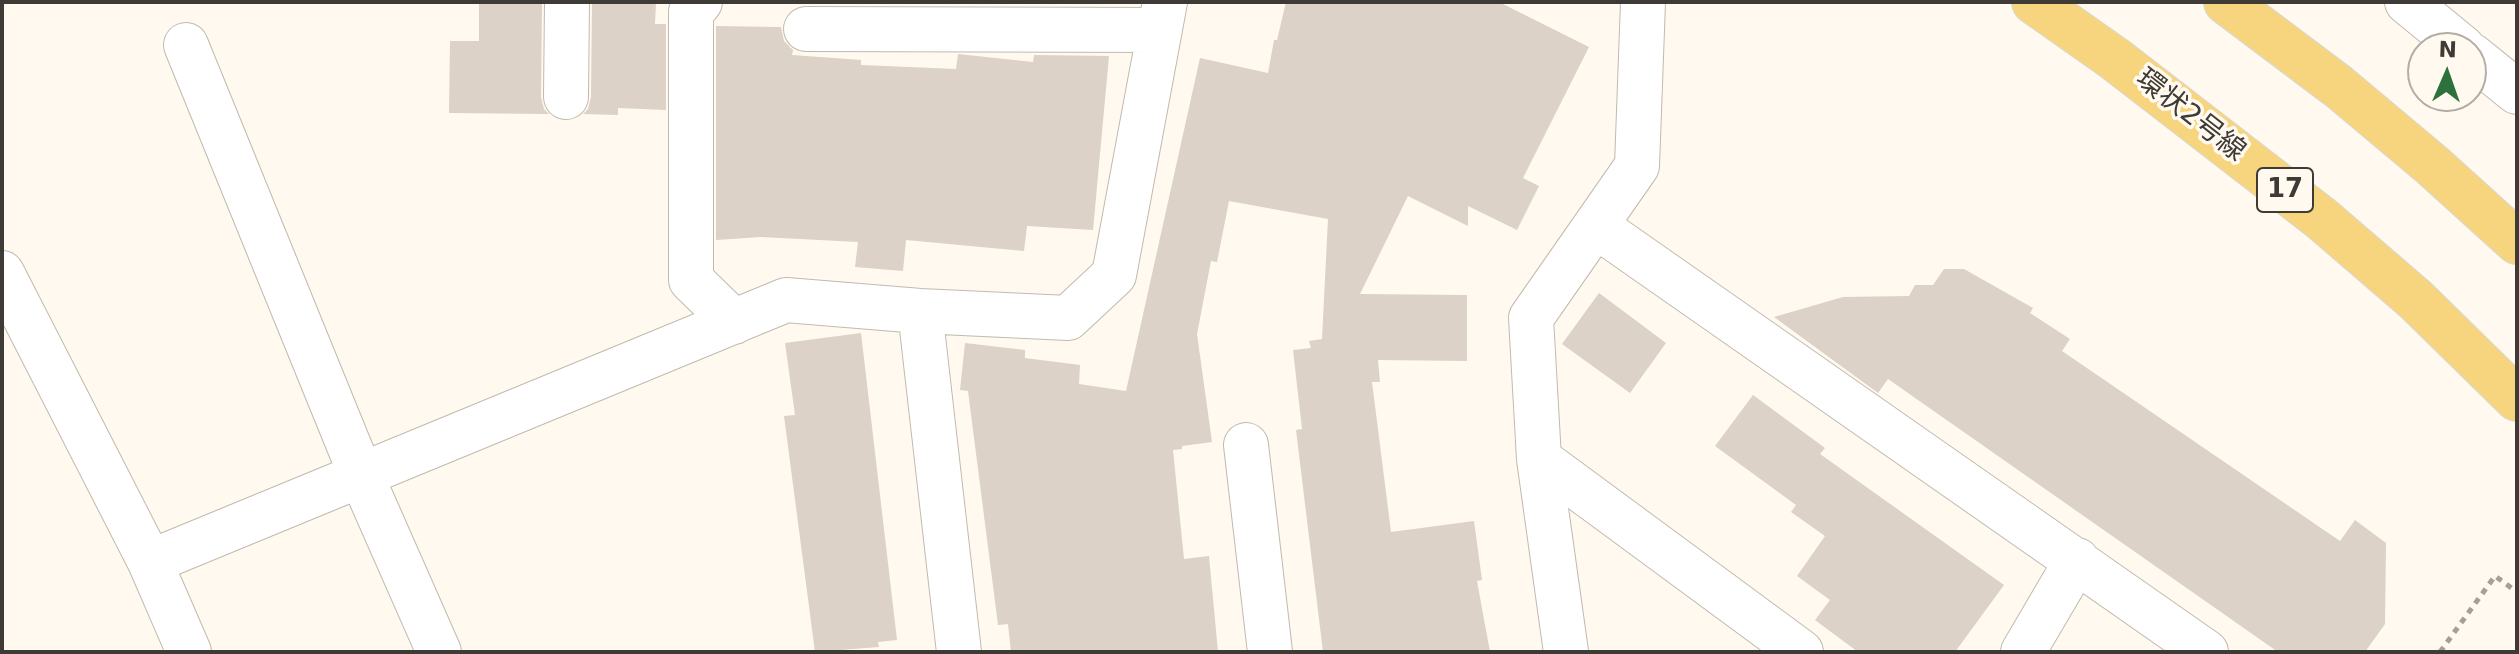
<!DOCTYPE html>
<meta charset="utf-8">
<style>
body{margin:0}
#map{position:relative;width:2519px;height:654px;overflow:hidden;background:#fff9ef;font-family:"DejaVu Sans",sans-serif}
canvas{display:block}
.frame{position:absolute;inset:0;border:4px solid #3e3b36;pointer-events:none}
.north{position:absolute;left:2407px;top:32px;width:80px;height:80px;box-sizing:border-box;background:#fff9ef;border:2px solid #b2ada5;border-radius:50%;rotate:2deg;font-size:22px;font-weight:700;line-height:32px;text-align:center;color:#3e3b36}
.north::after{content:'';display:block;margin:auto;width:28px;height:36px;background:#2d713c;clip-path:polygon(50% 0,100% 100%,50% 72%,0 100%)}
</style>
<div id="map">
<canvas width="2519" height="654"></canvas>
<div class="frame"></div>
<div class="north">N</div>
</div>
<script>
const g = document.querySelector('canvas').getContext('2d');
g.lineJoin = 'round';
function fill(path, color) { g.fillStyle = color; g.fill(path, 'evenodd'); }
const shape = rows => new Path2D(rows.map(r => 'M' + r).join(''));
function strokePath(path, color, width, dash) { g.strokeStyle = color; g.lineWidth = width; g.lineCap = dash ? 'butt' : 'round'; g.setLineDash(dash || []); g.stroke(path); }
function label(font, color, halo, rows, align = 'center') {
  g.font = font + ' "DejaVu Sans","Noto Sans JP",sans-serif'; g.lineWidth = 7; g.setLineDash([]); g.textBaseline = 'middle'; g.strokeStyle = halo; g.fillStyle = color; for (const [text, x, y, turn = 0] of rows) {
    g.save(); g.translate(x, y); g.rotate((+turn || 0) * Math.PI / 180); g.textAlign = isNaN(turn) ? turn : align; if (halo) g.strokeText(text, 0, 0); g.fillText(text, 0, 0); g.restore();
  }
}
fill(shape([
 [479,2,542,2,541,97,544,109,549,114,449,113,450,41,479,41],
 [592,2,656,2,655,24,666,24,666,110,618,108,618,115,583,114,588,109,591,97],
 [1286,2,1499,2,1589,47,1523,178,1539,186,1517,230,1468,206,1468,226,1408,196,1360,294,1467,295,1467,361,1378,360,1380,382,1372,382,1391,532,1474,521,1482,580,1477,581,1490,652,1323,652,1296,430,1302,429,1293,350,1311,348,1309,341,1322,339,1328,219,1229,201,1217,262,1211,261,1197,334,1212,442,1182,446,1182,449,1173,450,1184,559,1209,556,1218,652,1011,652,1008,624,998,625,968,391,960,390,965,343,1025,350,1025,358,1080,365,1079,384,1126,391,1200,58,1268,73,1274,40,1277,40],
 [716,26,781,27,784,41,793,50,792,55,861,60,861,65,956,69,958,54,1033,62,1034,55,1109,56,1093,230,1027,226,1024,251,906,240,903,271,855,267,858,242,761,237,716,240],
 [1944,269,1964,269,2033,308,2030,313,2070,339,2062,351,2340,541,2355,520,2386,543,2385,624,2365,652,2278,652,1888,379,1878,393,1774,317,1843,297,1909,296,1915,285,1933,285],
 [1599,293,1666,343,1630,393,1562,344],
 [861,333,897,640,878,642,879,647,815,652,784,416,795,415,785,343],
 [1753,395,1825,448,1820,454,2004,585,1955,652,1858,652,1815,620,1830,600,1797,576,1825,536,1791,512,1796,505,1715,446]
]), '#dcd2c7');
const minor = shape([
 [700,2,691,12,691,280,734,322],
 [2407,2,2463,48],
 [806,29,1160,30],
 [186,45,361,475,439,652],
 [2471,55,2517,92],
 [566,97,567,2],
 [1596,226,2206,652],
 [2,273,150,562,189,652],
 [920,311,959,652],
 [1246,445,1270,652],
 [1539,459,1801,652],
 [150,562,786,300,920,311,1068,318,1114,275,1165,2],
 [1566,652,1539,459,1531,318,1637,166,1643,2],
 [2023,652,2077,560]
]);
const primary = shape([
 [2034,2,2115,59,2322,219,2416,300,2517,399],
 [2226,2,2339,87,2432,165,2517,242]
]);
strokePath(minor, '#c1baae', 46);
strokePath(primary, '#d8d8d7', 46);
strokePath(shape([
 [2440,652,2495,576,2517,592]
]), '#a49f98', 5, [6, 6]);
strokePath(minor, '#fff', 44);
strokePath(primary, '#f6d57e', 44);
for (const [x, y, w] of [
 [2285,190,56]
]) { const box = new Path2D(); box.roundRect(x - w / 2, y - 22, w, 44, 6); g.fillStyle = '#fff9ef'; g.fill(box); strokePath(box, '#3e3b36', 2); }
label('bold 26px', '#3e3b36', null, [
 ["17",2285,190]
]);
label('28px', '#3e3b36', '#fff9ef', [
 ["環状2号線",2190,116,38]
]);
</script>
